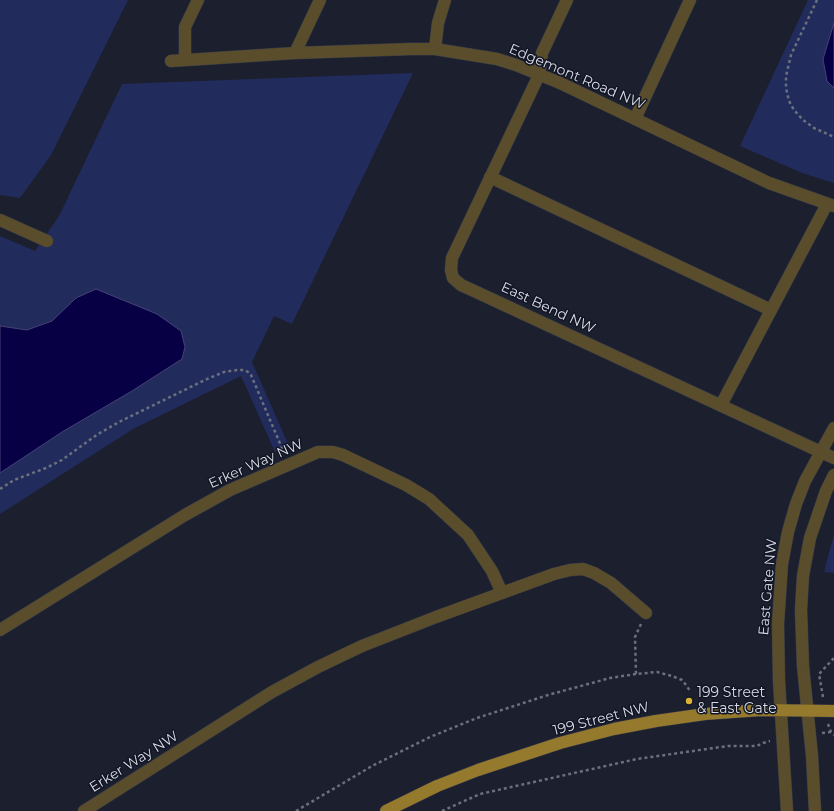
<!DOCTYPE html>
<style>
body{margin:0}
canvas{display:block;background:#1b1f2e}
</style>
<canvas width="834" height="811"></canvas>
<script>
const g = document.querySelector('canvas').getContext('2d');
g.lineJoin = 'round';
function fill(path, color) { g.fillStyle = color; g.fill(path, 'evenodd'); }
const shape = rows => new Path2D(rows.map(r => 'M' + r).join(''));
function strokePath(path, color, width, dash) { g.strokeStyle = color; g.lineWidth = width; g.lineCap = dash ? 'butt' : 'round'; g.setLineDash(dash || []); g.stroke(path); }
function label(font, color, halo, rows, align = 'center') {
  g.font = font + ' Montserrat,sans-serif'; g.lineWidth = 3; g.setLineDash([]); g.textBaseline = 'middle'; g.strokeStyle = halo; g.fillStyle = color; for (const [text, x, y, turn = 0] of rows) {
    g.save(); g.translate(x, y); g.rotate((+turn || 0) * Math.PI / 180); g.textAlign = isNaN(turn) ? turn : align; if (halo) g.strokeText(text, 0, 0); g.fillText(text, 0, 0); g.restore();
  }
}
fill(shape([
 [0,0,128,0,51,155,20,198,0,195],
 [808,0,834,0,834,183,802,173,740,146],
 [413,73,292,324,274,316,252,362,289,446,275,452,241,376,133,429,0,514,0,236,35,251,59,216,122,84],
 [834,534,834,573,824,572]
]), '#212b5c');
const water = shape([
 [834,23,834,88,827,81,823,59,834,23],
 [96,289,157,314,181,331,185,347,182,359,132,391,62,432,0,473,0,326,27,330,52,321,76,298,96,289]
]);
fill(water, '#070045');
strokePath(water, '#464276', 1);
const minor = shape([
 [567,0,542,53,539,75,452,258,451,270,453,278,461,285,472,290,834,458],
 [435,49,438,23,445,0],
 [295,53,320,0],
 [185,60,185,27,198,0],
 [171,61,295,53,411,49,435,49,497,59,516,65,560,83,769,183,834,206],
 [635,119,690,0],
 [490,177,771,310],
 [0,220,47,241],
 [721,405,827,204],
 [0,630,185,515,230,490,318,452,333,452,343,455,406,485,429,499,468,535,492,571,502,593],
 [84,811,272,692,318,667,362,646,436,617,554,574,570,570,583,569,594,573,611,583,646,613],
 [787,811,779,681,778,624,782,564,788,532,796,504,805,481,834,428],
 [815,811,812,756,803,666,801,610,803,576,810,538,826,491,834,475]
]);
const major = shape([
 [386,811,437,786,478,770,560,743,614,729,656,721,705,714,761,710,834,711]
]);
strokePath(minor, '#363948', 13);
strokePath(major, '#363948', 13);
strokePath(shape([
 [817,0,791,55,786,76,786,88,789,101,794,110,803,120,814,128,834,137],
 [0,489,14,480,46,468,62,460,98,434,121,421,207,379,224,372,237,370,244,370,248,372,251,375,284,453],
 [641,624,635,637,636,674,657,672,672,676,682,680,686,685,690,691],
 [823,697,819,674,834,658],
 [828,724,831,732,834,735],
 [822,733,831,732],
 [296,811,372,766,430,737,477,718,548,695,610,678,636,674],
 [442,811,480,794,637,759,728,746,757,746,763,743,770,741]
]), '#6c707d', 2.5, [3, 3]);
strokePath(minor, '#5a4d2b', 12);
strokePath(major, '#95792c', 12);
for (const [x, y, r, color] of [
 [689,701,4,"#dcb233"]
]) { const dot = new Path2D(); dot.arc(x, y, r, 0, 2 * Math.PI); g.fillStyle = color; g.fill(dot); strokePath(dot, '#121624', 1.5); }
label('14px', '#d9dce7', '#121624', [
 ["Edgemont Road NW",577,77,23],
 ["East Bend NW",548,308,25],
 ["Erker Way NW",256,464,-24],
 ["East Gate NW",768,587,-85],
 ["199 Street NW",601,719,-14],
 ["Erker Way NW",134,762,-32]
]);
label('14px', '#d9dce7', '#121624', [
 ["199 Street",697,693],
 ["& East Gate",697,709]
], 'left');
</script>
